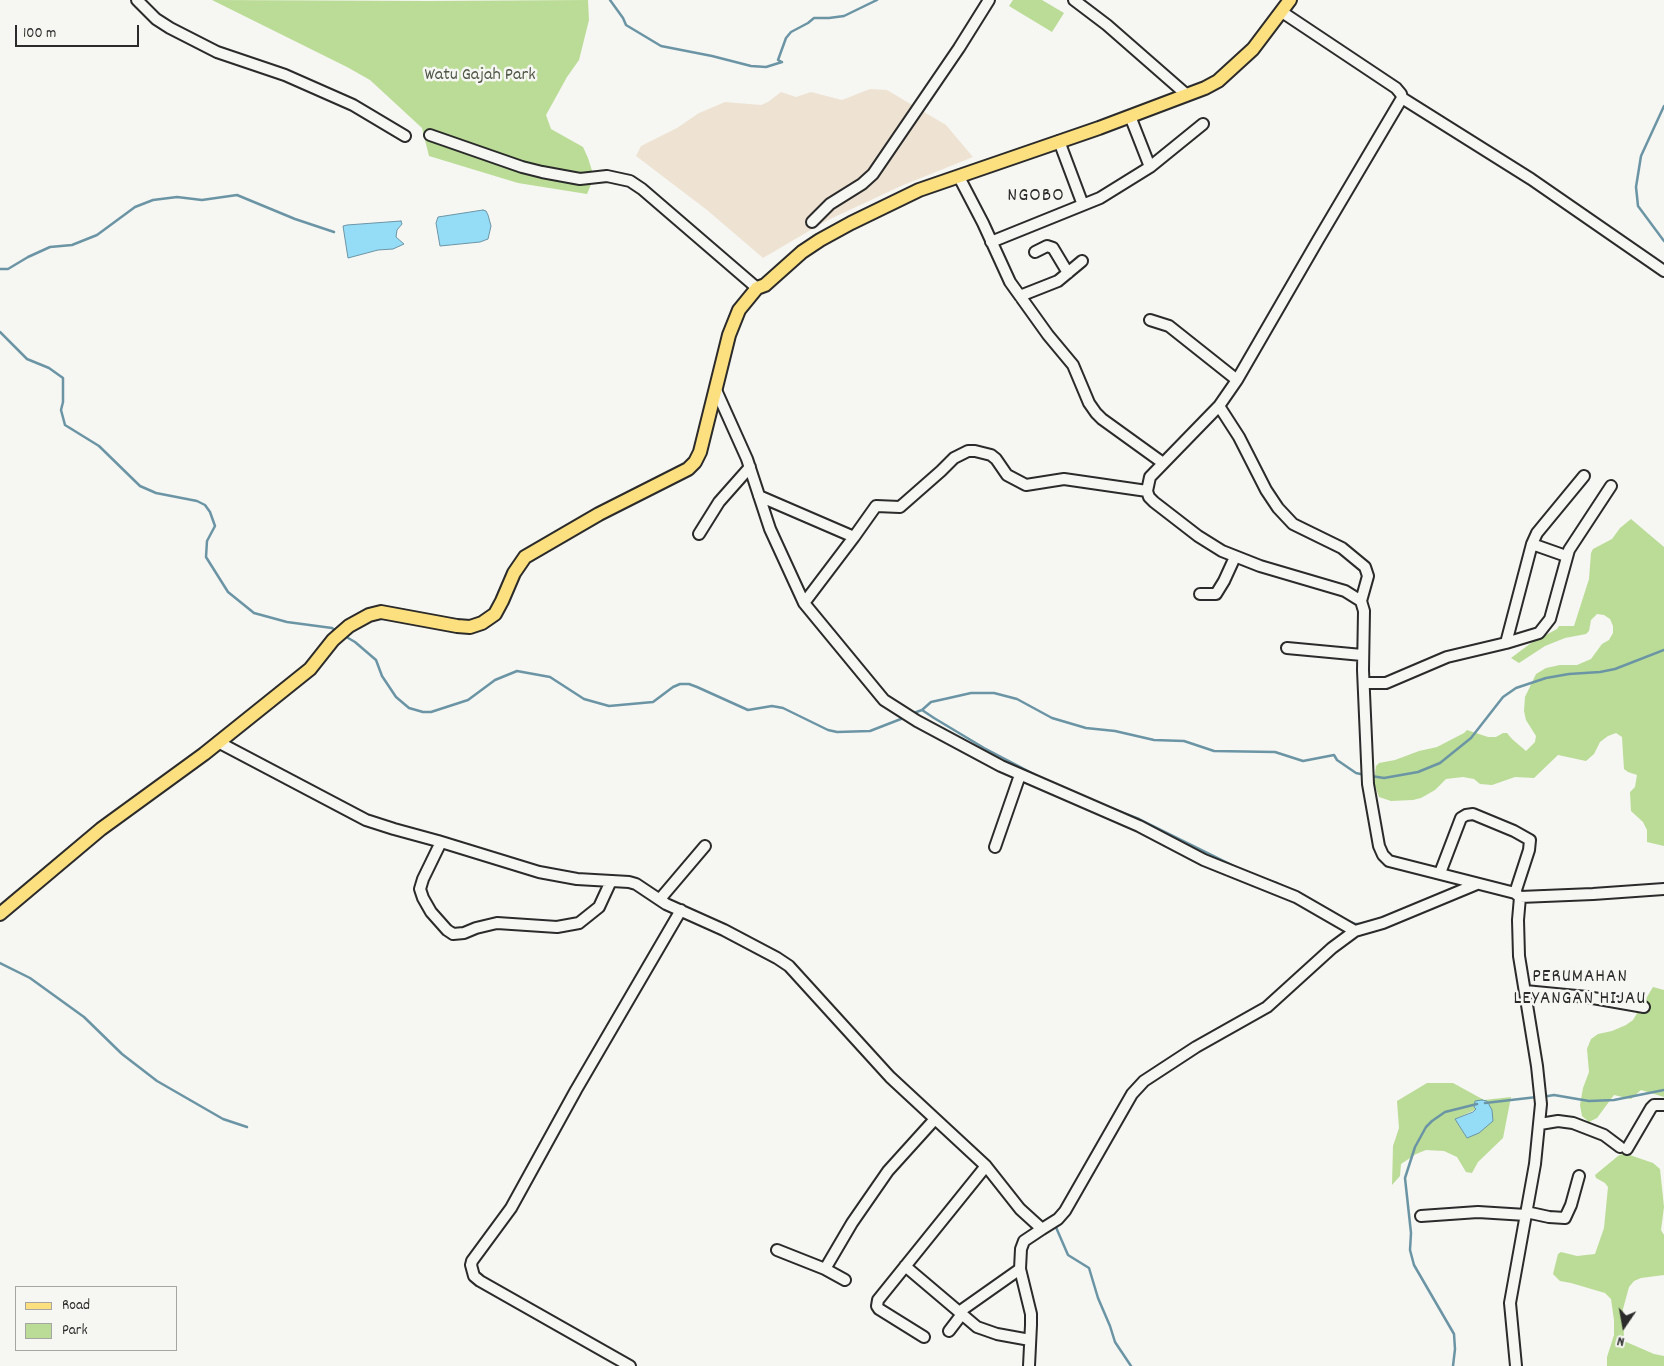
<!DOCTYPE html>
<style>
body{margin:0}
#map{position:relative;width:1664px;height:1366px;overflow:hidden;background:#f6f6f2;font-family:Dekko,sans-serif}
canvas{display:block}
.legend{position:absolute;left:15px;top:1286px;width:162px;height:65px;box-sizing:border-box;background:#f6f6f2;border:1px solid #a5a5a2;margin:0;padding:6px 9px;list-style:none;font-size:15px;color:#2b2b2b}
.legend li{display:flex;align-items:center;gap:10px;height:25px}
.legend b{width:25px;border:1px solid #a5a5a2}
.north{position:absolute;left:1599px;top:1301px;width:50px;height:50px;-webkit-text-stroke:4px #f6f6f2;paint-order:stroke;rotate:192deg;font-size:14px;font-weight:700;line-height:20px;text-align:center;color:#2b2b2b}
.north::after{content:'';display:block;margin:auto;width:18px;height:22px;background:#2b2b2b;clip-path:polygon(50% 0,100% 100%,50% 72%,0 100%)}
.scale{position:absolute;left:15px;top:25px;width:124px;height:22px;box-sizing:border-box;border:2px solid #2b2b2b;border-top:0;padding-left:6px;font-size:15px;line-height:18px;white-space:nowrap;color:#2b2b2b;-webkit-text-stroke:4px #f6f6f2;paint-order:stroke}
</style>
<div id="map">
<canvas width="1664" height="1366"></canvas>
<ul class="legend">
<li><b style="height:6px;background:#fce080"></b>Road</li>
<li><b style="height:14px;background:#badc96"></b>Park</li>
</ul>
<div class="north">N</div>
<div class="scale">100 m</div>
</div>
<script>
const g = document.querySelector('canvas').getContext('2d');
g.lineJoin = 'round';
function fill(path, color) { g.fillStyle = color; g.fill(path, 'evenodd'); }
const shape = rows => new Path2D(rows.map(r => 'M' + r).join(''));
function strokePath(path, color, width, dash) { g.strokeStyle = color; g.lineWidth = width; g.lineCap = dash ? 'butt' : 'round'; g.setLineDash(dash || []); g.stroke(path); }
function label(font, color, halo, rows, align = 'center') {
  g.font = font + ' Dekko,sans-serif'; g.lineWidth = 5; g.setLineDash([]); g.textBaseline = 'middle'; g.strokeStyle = halo; g.fillStyle = color; for (const [text, x, y, turn = 0] of rows) {
    g.save(); g.translate(x, y); g.rotate((+turn || 0) * Math.PI / 180); g.textAlign = isNaN(turn) ? turn : align; if (halo) g.strokeText(text, 0, 0); g.fillText(text, 0, 0); g.restore();
  }
}
fill(shape([
 [870,89,887,90,946,125,973,157,901,186,826,221,763,258,707,210,636,156,641,146,677,128,699,113,725,102,761,105,768,102,781,92,796,97,811,92,842,100]
]), '#eee3d3');
fill(shape([
 [212,0,429,1,588,0,589,20,579,60,567,77,546,115,551,129,583,147,588,158,593,174,592,182,587,194,518,183,429,156,422,128,370,80,347,67],
 [1013,0,1042,0,1064,13,1052,32,1009,6],
 [1631,519,1664,547,1664,846,1647,842,1647,830,1643,822,1631,811,1630,792,1635,787,1637,775,1628,772,1624,769,1622,737,1616,733,1608,736,1600,742,1594,754,1586,761,1558,755,1534,778,1515,777,1492,785,1480,784,1474,779,1463,777,1446,779,1435,790,1421,798,1413,800,1391,801,1379,797,1374,783,1376,766,1379,763,1395,760,1419,751,1437,747,1464,733,1467,730,1488,737,1496,737,1503,733,1507,733,1512,739,1526,751,1535,742,1536,736,1526,720,1524,711,1525,697,1536,674,1546,668,1560,665,1577,665,1591,659,1602,644,1609,640,1613,633,1613,626,1610,619,1604,615,1597,614,1591,620,1589,631,1586,634,1565,638,1545,646,1519,663,1511,658,1531,643,1557,629,1559,626,1574,626,1589,579,1591,553,1593,549,1612,539,1620,528],
 [1653,987,1664,990,1664,1097,1641,1090,1631,1099,1614,1095,1597,1118,1589,1122,1582,1116,1580,1105,1583,1088,1589,1072,1587,1049,1591,1039,1598,1034,1612,1031,1626,1025,1633,1020],
 [1427,1083,1453,1083,1484,1100,1511,1097,1503,1138,1478,1162,1472,1173,1466,1172,1457,1157,1444,1151,1426,1150,1416,1154,1401,1164,1400,1176,1392,1185,1393,1146,1399,1128,1397,1101],
 [1477,1109,1467,1138,1455,1119],
 [1624,1153,1653,1163,1660,1169,1664,1207,1661,1230,1664,1235,1664,1275,1641,1278,1634,1281,1629,1287,1623,1309,1624,1341,1654,1354,1664,1356,1664,1366,1607,1366,1607,1357,1614,1335,1614,1320,1611,1299,1605,1293,1571,1283,1560,1281,1553,1274,1558,1254,1561,1252,1577,1256,1595,1254,1604,1228,1608,1187,1605,1183,1596,1178,1595,1175,1618,1156]
]), '#badc96');
const water = shape([
 [483,210,486,211,488,215,491,226,488,239,480,242,440,246,436,223,438,217,483,210],
 [401,221,402,224,397,230,396,237,404,244,393,249,378,250,348,258,343,226,347,225,401,221],
 [1482,1100,1487,1101,1492,1110,1493,1121,1479,1133,1467,1138,1455,1119,1473,1112,1476,1109,1474,1107,1475,1101,1482,1100]
]);
fill(water, '#95dcf7');
strokePath(water, '#6b95a5', 1);
strokePath(shape([
 [610,0,623,18,626,25,661,46,712,56,751,66,766,67,782,62,778,60,786,38,791,32,808,23,814,18,829,18,844,16,877,0],
 [1664,106,1641,156,1636,187,1638,206,1664,241],
 [0,269,8,269,28,257,50,247,72,245,97,235,135,207,153,200,177,197,202,200,237,195,295,219,334,232],
 [0,332,27,359,49,368,63,378,63,402,61,410,65,425,99,446,140,486,156,493,197,501,205,505,210,512,215,526,207,541,206,557,228,592,254,613,287,622,332,628,336,631],
 [343,635,355,642,376,660,382,676,396,697,409,708,423,712,431,712,468,700,495,680,517,671,550,677,584,699,609,706,653,702,673,687,680,684,689,684,697,687,748,710,772,706,783,708,828,730,837,732,870,731,906,717],
 [922,710,934,718,984,748,1049,782],
 [911,714,922,710,931,702,949,698,971,693,994,693,1017,699,1052,718,1086,728,1115,731,1154,740,1184,741,1214,751,1275,752,1303,761,1334,755,1337,760,1356,773,1365,775],
 [1371,776,1384,778,1418,772,1440,763,1471,738,1503,697,1516,688,1546,678,1569,674,1600,672,1615,669,1664,650],
 [1095,802,1139,819,1242,870],
 [1263,879,1277,883,1295,892],
 [1343,919,1355,924,1364,924],
 [0,963,30,978,84,1017,122,1054,157,1081,223,1119,247,1127],
 [1542,1097,1554,1095,1589,1101,1614,1100,1664,1090],
 [1485,1103,1537,1097],
 [1055,1225,1068,1255,1089,1268,1098,1298,1110,1326,1115,1342,1131,1366],
 [1453,1366,1455,1349,1454,1334,1414,1265,1410,1250,1411,1233,1405,1178,1415,1147,1426,1127,1432,1121,1445,1112,1477,1104]
]), '#6b95a5', 2.5);
const minor = shape([
 [137,0,156,19,170,28,217,52,285,75,353,105,405,136],
 [1074,0,1107,25,1187,95],
 [1282,12,1396,88,1401,94,1402,98,1318,240,1237,380,1219,406,1150,477,1147,491,1149,497,1154,502,1198,536,1222,551,1260,566,1345,591,1361,601,1364,611,1363,670,1368,784,1379,846,1383,855,1389,861,1515,893,1520,897,1518,920,1519,956,1537,1066,1541,1104,1535,1164,1510,1303,1516,1366],
 [1402,98,1531,179,1664,271],
 [1130,116,1150,167],
 [430,135,522,167,542,172,580,179,607,176,630,181,642,189,757,288],
 [1059,141,1083,205],
 [959,177,983,223,1010,282,1048,335,1073,365,1089,403,1096,413,1102,419,1163,463],
 [812,222,830,204,862,184,873,174,959,48,989,0],
 [991,242,1100,198,1150,167,1203,124],
 [1035,252,1047,246,1053,248,1068,273],
 [1020,296,1058,281,1082,261],
 [1150,320,1169,326,1237,380],
 [716,390,747,459,770,529,804,603,884,700,917,721,1001,766,1139,826,1204,860,1296,897,1355,931],
 [1219,406,1239,437,1266,490,1278,508,1293,524,1342,548,1365,567,1368,576,1361,601],
 [759,496,854,537,876,506,900,507,941,471,954,458,968,451,975,451,991,455,996,459,1007,475,1026,485,1064,479,1147,491],
 [699,534,719,502,750,467],
 [1532,544,1566,556],
 [1200,594,1216,594,1224,581,1235,557],
 [804,603,854,537],
 [1506,643,1532,544,1537,533,1584,476],
 [1287,648,1362,655],
 [1364,683,1386,683,1447,657,1506,643,1539,633,1550,619,1569,550,1611,486],
 [218,742,366,820,394,829,438,841,539,872,577,879,629,882,636,884,666,904,724,930,777,958,789,966,890,1077,986,1166,1020,1209,1042,1229,1058,1219,1065,1211,1132,1094,1144,1081,1196,1047,1267,1007,1332,948,1355,931,1383,923,1477,884],
 [441,842,423,879,420,889,423,898,431,912,447,930,453,934,464,933,476,928,497,923,557,927,579,923,599,907,611,881],
 [995,847,1020,775],
 [1440,873,1461,818,1466,815,1473,814,1514,831,1530,840,1529,850,1515,893],
 [1520,897,1593,894,1664,889],
 [660,899,705,846],
 [1525,991,1587,997,1644,1007],
 [1540,1124,1558,1121,1573,1123,1604,1135,1620,1147],
 [1627,1149,1651,1108,1654,1105,1664,1105],
 [1526,1212,1549,1217,1565,1218,1571,1205,1579,1176],
 [1421,1216,1478,1212,1526,1215],
 [777,1250,825,1269,852,1223,888,1171,935,1119],
 [905,1266,977,1327,997,1334,1030,1340],
 [825,1269,845,1280],
 [959,1312,1020,1269],
 [949,1331,962,1314],
 [924,1337,879,1309,877,1306,878,1300,986,1166],
 [630,1366,480,1281,474,1276,471,1265,472,1261,511,1208,576,1090,681,910],
 [1029,1366,1031,1325,1031,1314,1020,1269,1021,1249,1024,1241,1042,1229]
]);
const major = shape([
 [0,914,101,829,204,754,310,669,333,640,349,626,369,615,381,612,457,626,470,627,482,623,495,614,502,601,514,573,525,557,599,514,688,469,695,462,700,452,729,335,739,310,757,288,765,285,802,252,820,240,851,223,919,190,1099,128,1205,88,1218,81,1253,49,1290,0]
]);
strokePath(minor, '#2b2b2b', 14);
strokePath(major, '#2b2b2b', 16);
strokePath(minor, '#f6f6f2', 10);
strokePath(major, '#fce080', 12);
label('18px', '#4f5746', '#f6f6f2', [
 ["Watu Gajah Park",480,77]
]);
g.letterSpacing = '1px';
label('19px', '#2b2b2b', '#f6f6f2', [
 ["PERUMAHAN",1580,978],
 ["LEYANGAN HIJAU",1580,1000]
]);
g.letterSpacing = '0px';
g.letterSpacing = '1px';
label('20px', '#2b2b2b', '#f6f6f2', [
 ["NGOBO",1036,197]
]);
g.letterSpacing = '0px';
</script>
